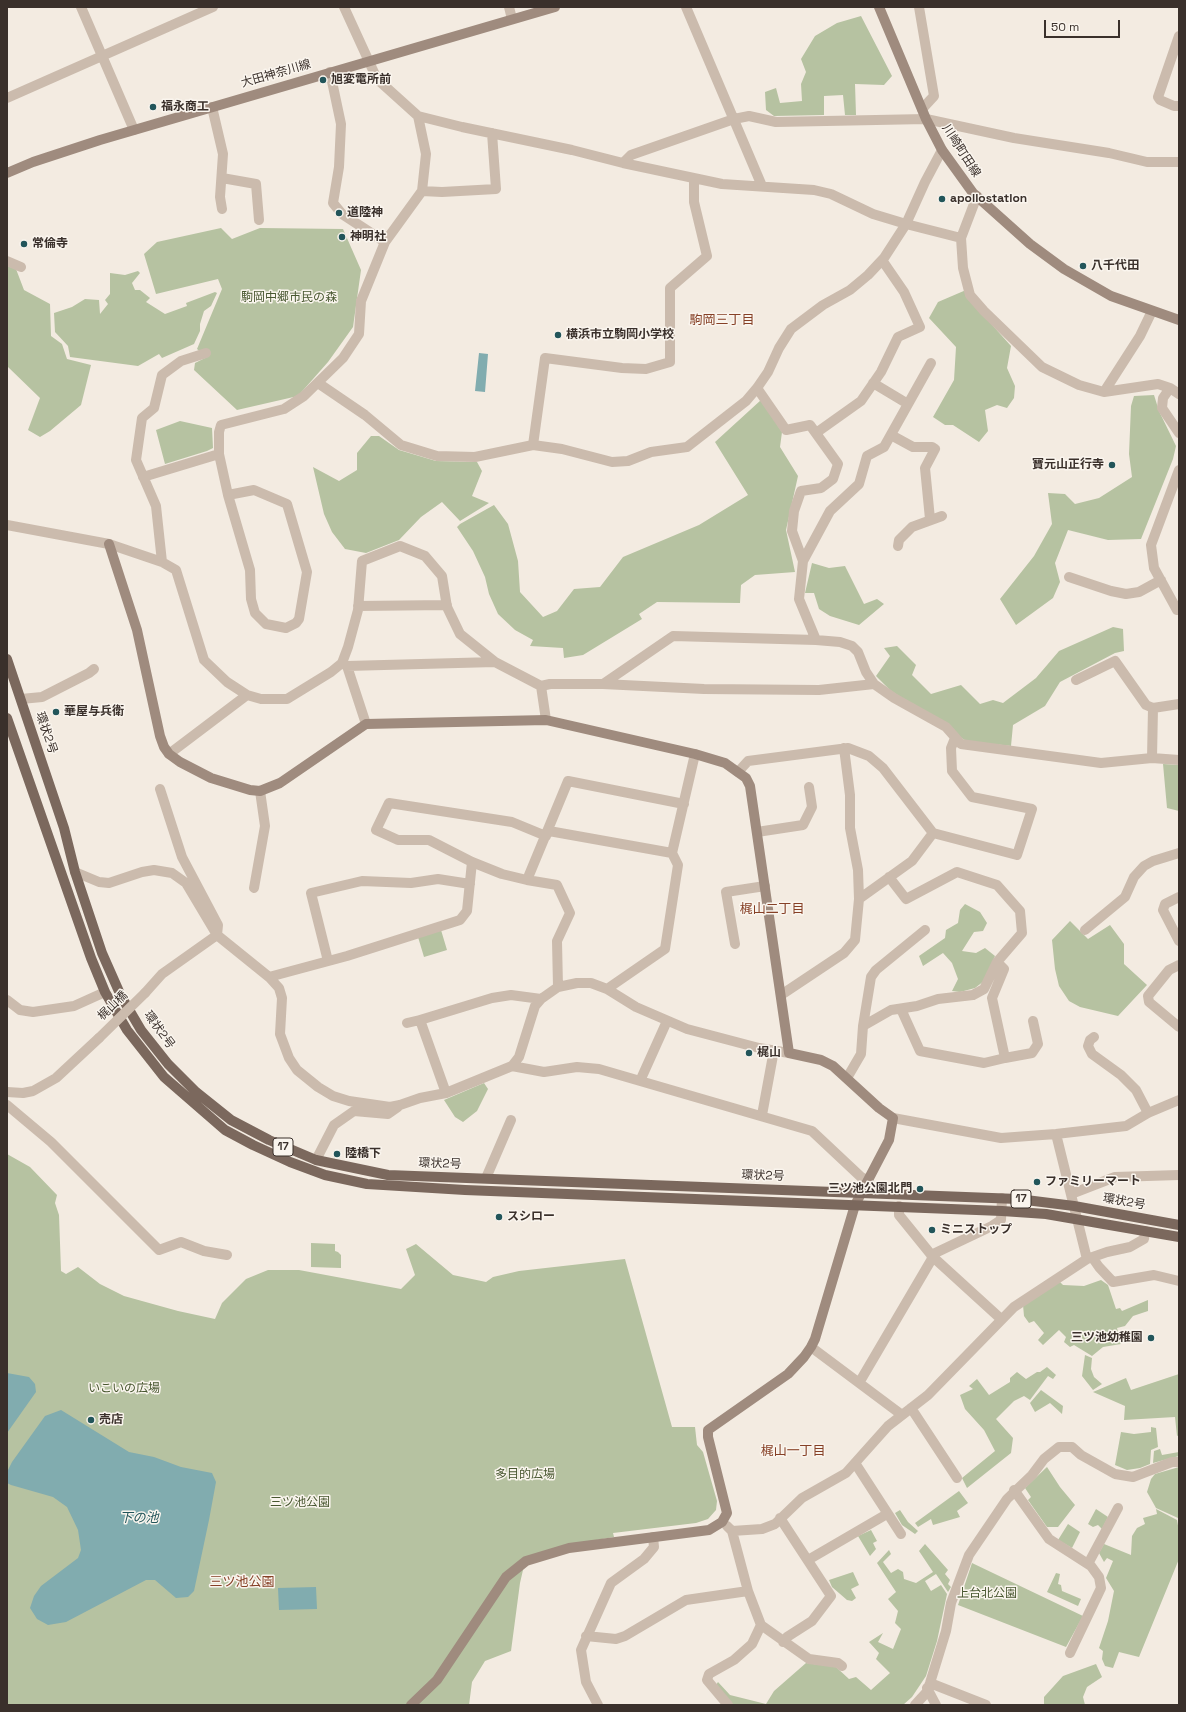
<!DOCTYPE html>
<meta charset="utf-8">
<style>
body{margin:0}
#map{position:relative;width:1186px;height:1712px;overflow:hidden;background:#f3ebe1;font-family:"Space Grotesk",sans-serif}
canvas{display:block}
.frame{position:absolute;inset:0;border:8px solid #3a302b;pointer-events:none}
.scale{position:absolute;left:1044px;top:20px;width:76px;height:18px;box-sizing:border-box;border:2px solid #3a302b;border-top:0;padding-left:5px;font-size:12px;line-height:14px;white-space:nowrap;color:#3a302b;-webkit-text-stroke:3px #faf5ee;paint-order:stroke}
</style>
<div id="map">
<canvas width="1186" height="1712"></canvas>
<div class="frame"></div>
<div class="scale">50 m</div>
</div>
<script>
const g = document.querySelector('canvas').getContext('2d');
g.lineJoin = 'round';
function fill(path, color) { g.fillStyle = color; g.fill(path, 'evenodd'); }
const shape = rows => new Path2D(rows.map(r => 'M' + r).join(''));
function strokePath(path, color, width, dash) { g.strokeStyle = color; g.lineWidth = width; g.lineCap = dash ? 'butt' : 'round'; g.setLineDash(dash || []); g.stroke(path); }
function label(font, color, halo, rows, align = 'center') {
  g.font = font + ' "Space Grotesk","Noto Sans JP",sans-serif'; g.lineWidth = 3; g.setLineDash([]); g.textBaseline = 'middle'; g.strokeStyle = halo; g.fillStyle = color; for (const [text, x, y, turn = 0] of rows) {
    g.save(); g.translate(x, y); g.rotate((+turn || 0) * Math.PI / 180); g.textAlign = isNaN(turn) ? turn : align; if (halo) g.strokeText(text, 0, 0); g.fillText(text, 0, 0); g.restore();
  }
}
fill(shape([
 [861,16,892,76,884,85,855,84,856,115,845,115,843,95,824,96,824,115,774,116,766,110,765,92,776,88,780,103,802,101,801,84,806,72,801,59,815,36,837,23],
 [221,228,232,239,260,228,343,229,361,270,353,327,328,362,298,396,237,410,194,370,195,363,207,357,197,349,222,289,218,279,156,294,144,254,157,242],
 [7,266,16,269,24,290,50,304,51,336,62,344,67,359,91,365,81,405,50,431,40,437,28,430,40,398,8,367,7,368],
 [138,271,140,273,132,283,135,290,140,290,150,298,146,302,165,314,187,306,186,303,215,292,217,293,211,306,204,311,200,324,200,331,194,344,162,358,159,354,138,366,70,357,68,346,55,332,54,313,72,307,85,299,99,300,100,314,108,304,105,300,110,294,110,273,125,275],
 [966,290,968,298,1011,346,1007,368,1015,386,1014,398,1007,408,997,405,985,410,988,431,979,442,953,425,945,425,933,417,954,380,956,347,929,318,938,302],
 [1154,395,1159,411,1176,446,1173,459,1141,539,1108,540,1068,530,1055,563,1060,582,1053,598,1016,625,1000,599,1034,556,1052,524,1048,493,1065,494,1075,504,1099,498,1132,477,1129,454,1131,406,1134,396],
 [761,400,782,432,780,447,798,476,786,530,795,572,755,575,741,585,740,603,657,602,639,614,642,619,583,655,564,658,563,648,530,646,533,640,515,630,498,614,489,594,485,577,473,551,457,527,460,524,494,505,508,524,518,561,520,592,543,617,557,611,574,589,600,587,623,557,699,525,748,495,715,442],
 [180,421,212,428,213,448,207,451,165,464,156,430],
 [371,436,379,436,399,450,436,461,477,462,482,471,472,496,489,503,460,521,442,502,421,517,399,540,366,553,345,549,332,532,324,514,313,467,339,481,357,470,357,453],
 [812,563,829,568,845,566,864,604,877,599,884,604,859,625,830,616,819,609,814,593,805,593],
 [1113,627,1123,629,1124,651,1115,653,1060,682,1045,706,1013,725,1011,746,966,741,890,690,876,676,890,656,884,648,897,646,916,665,912,675,931,694,961,685,980,704,993,700,1003,703,1036,678,1059,651],
 [1163,764,1179,765,1179,811,1167,808],
 [965,904,980,912,987,923,983,931,974,932,962,951,976,953,985,948,995,956,984,981,975,988,960,992,952,991,958,979,952,963,943,953,923,966,919,956,945,938,946,930,958,923,960,910],
 [1070,921,1088,939,1110,925,1124,944,1124,964,1147,985,1118,1016,1080,1007,1069,1001,1059,986,1055,969,1052,940],
 [441,930,447,950,424,957,418,937],
 [484,1083,488,1089,477,1111,463,1122,455,1117,444,1100],
 [7,1154,30,1167,57,1195,55,1203,59,1215,61,1271,66,1274,78,1267,100,1284,124,1296,178,1311,215,1319,222,1303,246,1279,268,1270,299,1270,401,1289,415,1275,406,1249,416,1244,453,1275,486,1282,493,1277,519,1271,625,1259,672,1427,695,1427,697,1445,703,1452,717,1501,716,1510,708,1519,696,1523,613,1533,614,1537,567,1545,526,1557,520,1583,511,1651,485,1661,472,1682,469,1705,7,1705],
 [311,1243,335,1244,335,1251,338,1252,341,1255,341,1268,311,1267],
 [1101,1280,1108,1285,1116,1309,1120,1308,1122,1311,1148,1300,1148,1311,1133,1316,1125,1326,1117,1328,1121,1344,1103,1347,1092,1356,1074,1345,1070,1347,1064,1342,1066,1337,1059,1330,1043,1345,1038,1340,1044,1333,1034,1321,1029,1323,1024,1316,1023,1305,1059,1281,1063,1285,1084,1286],
 [1085,1355,1092,1358,1091,1369,1094,1377,1102,1384,1093,1390,1082,1376],
 [1047,1367,1056,1375,1053,1379,1048,1376,1030,1400,1024,1396,1014,1401,996,1419,1013,1438,1011,1453,967,1488,962,1478,995,1451,984,1430,965,1409,960,1395,973,1389,969,1386,977,1379,989,1395,1010,1382,1010,1378,1017,1372,1026,1379,1037,1372,1040,1372],
 [1179,1374,1179,1435,1177,1436,1175,1417,1124,1420,1125,1406,1093,1392,1126,1378,1131,1390],
 [1041,1390,1063,1406,1062,1414,1050,1403,1035,1412,1030,1403],
 [1151,1427,1156,1428,1158,1447,1151,1450,1150,1464,1140,1468,1127,1470,1115,1465,1121,1432,1134,1434,1151,1432],
 [1160,1449,1162,1455,1179,1452,1179,1456,1153,1463,1154,1451],
 [1047,1467,1060,1487,1075,1505,1058,1527,1047,1527,1028,1500,1031,1497,1025,1488],
 [1179,1467,1179,1517,1178,1518,1156,1508,1147,1492,1151,1479,1155,1474],
 [959,1491,968,1503,957,1511,960,1517,933,1525,931,1519,918,1527,915,1523],
 [1096,1509,1108,1517,1102,1529,1098,1525,1093,1527,1088,1524],
 [1156,1509,1177,1520,1179,1531,1179,1559,1139,1657,1119,1652,1113,1668,1105,1666,1102,1659,1103,1651,1099,1648,1108,1621,1114,1591,1106,1578,1113,1561,1107,1558,1104,1562,1099,1553,1104,1544,1131,1555,1132,1536,1137,1528,1145,1524,1143,1518,1157,1514],
 [900,1510,908,1522,918,1531,915,1534,902,1525,895,1513],
 [1068,1524,1080,1532,1072,1548,1058,1540],
 [871,1530,877,1541,873,1543,876,1549,870,1556,858,1536],
 [925,1544,948,1570,945,1574,950,1580,948,1584,951,1587,948,1592,936,1574,925,1581,931,1591,941,1585,947,1594,937,1641,926,1676,912,1697,903,1705,732,1705,716,1685,718,1682,730,1695,766,1704,774,1691,806,1663,836,1667,849,1679,856,1677,871,1690,890,1673,876,1659,879,1653,869,1642,883,1633,878,1642,893,1649,901,1629,895,1623,898,1611,888,1599,896,1592,877,1563,889,1550,891,1554,883,1562,891,1573,898,1569,903,1572,904,1579,916,1583,933,1572,919,1551],
 [972,1563,1083,1616,1066,1647,958,1605],
 [853,1572,859,1585,851,1589,856,1598,852,1601,847,1600,832,1587,829,1580],
 [1056,1573,1060,1574,1058,1584,1061,1585,1062,1591,1081,1599,1078,1606,1047,1592],
 [1096,1664,1102,1677,1087,1687,1083,1697,1085,1705,1044,1705,1044,1697,1063,1676]
]), '#b6c2a1');
fill(shape([
 [479,353,488,354,485,392,475,391],
 [7,1373,29,1377,35,1384,36,1392,7,1433],
 [61,1410,129,1452,154,1457,181,1467,212,1473,216,1482,209,1520,194,1591,188,1597,176,1598,155,1580,146,1580,66,1622,48,1625,37,1619,30,1608,34,1596,41,1586,78,1558,81,1550,78,1530,67,1507,53,1497,11,1485,7,1483,7,1472,12,1462,45,1416],
 [316,1587,317,1609,279,1610,278,1588]
]), '#81acaf');
strokePath(shape([
 [81,7,134,130],
 [344,7,377,79,418,116,462,127,572,150,623,163,722,184,814,190,831,194,873,214,906,224,961,238,977,196],
 [509,7,512,19],
 [686,7,762,186],
 [919,7,934,96,922,109],
 [1179,36,1158,97,1160,100,1174,106,1179,106],
 [330,72,341,124,339,167,333,203,342,214,385,242],
 [7,98,213,7],
 [212,107,223,154,220,197,222,209],
 [623,163,631,155,734,119,749,116,776,122,926,119,1014,138,1109,153,1147,162,1179,162],
 [222,178,256,184,259,220],
 [422,191,442,192,496,189,492,133],
 [961,238,963,268,970,295,984,311,1042,367,1079,385,1104,392,1158,384,1170,388,1179,394],
 [7,261,21,267],
 [318,383,365,415,401,445,437,456,475,457,533,445,562,449,612,462,628,461,651,452,687,447,746,401,757,388,768,372,779,348,791,329,823,305,850,290,868,275,884,258,906,224,925,182,942,150],
 [873,383,908,404],
 [757,388,786,430,810,425,838,464,833,479,821,488,801,491,794,511,792,531,803,561,799,599,816,640],
 [1170,388,1163,398,1162,408,1179,433],
 [1104,392,1140,336,1152,311],
 [816,433,861,401,881,372,898,337,920,327,904,292,882,260],
 [891,435,913,447,932,447,935,449,925,468,930,519],
 [533,445,545,358,622,368,646,369,670,362,670,288,707,256,694,202,694,178],
 [1179,470,1151,545,1154,568,1177,610,1179,609],
 [143,477,219,454],
 [228,495,254,490,287,504,307,572,299,619,296,623,286,628,266,624,255,613,251,599,250,570,228,495,219,454,219,432,221,425,284,409,304,396,343,358,359,334,361,301,385,242,422,191,426,154,418,116],
 [7,525,109,544,162,562,176,570,204,660,227,682,247,695,261,699,287,699,331,672,342,663,348,647,358,610,362,561,400,546,425,556,442,576,447,607,460,634,495,662,541,686,550,684,603,684,704,689,819,690,874,684],
 [898,546,899,540,912,527,942,516],
 [803,561,830,511,859,484,867,456,884,447,931,363],
 [162,562,156,506,136,460,142,418,154,408,162,375,181,361,206,353],
 [1069,577,1111,591,1126,594,1139,592,1161,580],
 [358,606,447,605],
 [342,663,347,666,495,662],
 [347,666,366,724],
 [1076,680,1115,661,1146,705,1153,708],
 [603,684,673,636,816,640,840,642,852,646,858,652,866,672,874,684,894,698,946,727,961,744,1101,763,1152,758,1179,760],
 [541,686,546,720],
 [21,699,42,697,89,673,94,669],
 [844,748,850,795,850,828,858,870,859,899],
 [169,754,247,695],
 [1152,758,1153,708,1179,704],
 [738,772,748,761,848,748,869,756,883,768,933,833,1017,855,1032,809,972,797,952,771,951,748,955,738],
 [549,831,672,853],
 [757,832,803,825,812,807,809,787],
 [75,872,99,882,109,883,142,872,154,870,172,873,186,883,217,935,269,977,279,988,282,998,280,1034,289,1058,297,1070,318,1087,333,1096,349,1101,390,1107,400,1105,420,1098,446,1093,512,1066,519,1057,535,1006,541,999,558,987,577,983,591,983,607,989,636,1007,687,1029,759,1048,789,1053],
 [889,877,906,899,957,872,997,885,1020,911,1022,933,997,962,1004,969,992,998,1005,1058,984,1063,920,1051,901,1009],
 [527,880,502,874,472,862,429,840,398,840,376,830,389,803,512,822,546,836],
 [254,888,265,826,260,791],
 [1179,897,1165,904,1163,910,1179,941],
 [1085,930,1125,897,1134,877,1144,866,1153,861,1179,853],
 [735,944,726,892,765,886],
 [328,961,311,893,362,881,411,883,438,879,470,884],
 [1179,965,1169,970,1148,996,1149,1002,1179,1027],
 [269,977,347,956,460,920,467,911,472,862],
 [558,987,557,941,570,913,557,885,527,880,568,781,684,804],
 [607,989,665,949,678,865,672,853,695,754],
 [145,993,162,974,217,935,218,925,182,857,160,789],
 [781,995,844,953,855,940,859,899,912,861,933,833],
 [7,1000,20,1010,33,1012,74,1006,105,992],
 [407,1023,420,1020],
 [863,1026,891,1010,917,1006,938,999,973,995,984,989,997,962],
 [1094,1037,1090,1040,1088,1046,1092,1054,1121,1075,1136,1090,1148,1113],
 [1005,1058,1032,1053,1038,1044,1033,1021],
 [512,1066,544,1072,577,1067,599,1069,812,1131,861,1177,867,1180],
 [847,1078,861,1054,863,1026,871,977,876,970,925,930],
 [640,1081,667,1021],
 [7,1092,23,1093,33,1091,56,1078,99,1038],
 [446,1093,420,1020,492,998,511,995,541,999],
 [7,1105,51,1142,159,1250,181,1242,204,1251,227,1255],
 [762,1115,774,1050],
 [893,1118,1001,1138,1056,1134,1126,1126,1148,1113,1179,1100],
 [1056,1134,1087,1259],
 [316,1160,334,1125,354,1111,388,1114,398,1107],
 [486,1178,511,1120],
 [1071,1194,1115,1177,1179,1175],
 [899,1206,899,1215,933,1257,1001,1319],
 [931,1255,992,1226,1001,1220,1002,1198],
 [1092,1257,1099,1267,1113,1282,1154,1275,1179,1281],
 [811,1347,902,1415],
 [859,1383,933,1257],
 [911,1408,957,1478],
 [855,1463,901,1534],
 [1014,1490,1049,1539,1091,1566,1099,1577,1101,1588,1070,1653],
 [780,1518,831,1596,812,1621,787,1637,783,1642],
 [727,1526,732,1531,748,1591,761,1625,809,1659,838,1663,842,1666],
 [732,1531,762,1529,775,1524,802,1498,846,1473,888,1426,928,1395,1014,1307,1087,1259,1107,1252,1130,1247,1144,1239,1145,1231],
 [808,1560,887,1514],
 [1088,1564,1118,1508],
 [586,1636,616,1639,625,1636,686,1600,748,1591],
 [930,1683,986,1705],
 [927,1688,936,1705],
 [598,1705,586,1682,581,1650,611,1583,644,1559,654,1547,653,1537],
 [728,1705,707,1680,709,1674,734,1660,752,1644,761,1625],
 [915,1705,926,1693,930,1683,946,1631,951,1603,969,1555,1007,1499,1032,1475,1044,1459,1059,1447,1072,1447,1081,1455,1115,1474,1133,1477,1172,1462,1179,1462]
]), '#cbbbad', 10);
strokePath(shape([
 [879,7,926,119,942,150,973,193,1030,244,1064,269,1111,296,1179,320],
 [7,173,33,162,100,140,555,7],
 [109,544,137,630,160,736,164,747,169,754,180,762,211,778,250,790,260,791,280,783,366,724,546,720,695,754,725,763,746,778,750,786,789,1053,821,1060,833,1066,879,1108,893,1118,889,1140,855,1205,815,1339,811,1347,804,1357,788,1374,708,1430,708,1437,727,1513,722,1522,709,1530,569,1548,526,1561,506,1577,437,1680,411,1705]
]), '#9f8b7e', 10);
strokePath(shape([
 [7,659,64,828,75,872,102,953,121,996,141,1030,168,1064,196,1092,231,1120,269,1140,316,1160,388,1175,1018,1199,1074,1206,1179,1225],
 [7,718,91,958,105,992,127,1030,164,1077,225,1130,253,1145,290,1162,325,1175,367,1184,465,1190,1002,1211,1046,1214,1179,1237]
]), '#7b685d', 10);
strokePath(shape([
 [99,1038,145,993]
]), '#cbbbad', 10);
for (const [x, y, r, color] of [
 [323,80,4,"#22555a"],
 [153,107,4,"#22555a"],
 [942,199,4,"#22555a"],
 [339,213,4,"#22555a"],
 [342,237,4,"#22555a"],
 [24,244,4,"#22555a"],
 [1083,266,4,"#22555a"],
 [558,335,4,"#22555a"],
 [1112,465,4,"#22555a"],
 [56,712,4,"#22555a"],
 [749,1053,4,"#22555a"],
 [337,1154,4,"#22555a"],
 [1037,1182,4,"#22555a"],
 [920,1189,4,"#22555a"],
 [499,1217,4,"#22555a"],
 [932,1230,4,"#22555a"],
 [1151,1338,4,"#22555a"],
 [91,1420,4,"#22555a"]
]) { const dot = new Path2D(); dot.arc(x, y, r, 0, 2 * Math.PI); g.fillStyle = color; g.fill(dot); strokePath(dot, '#faf5ee', 1.5); }
for (const [x, y, w] of [
 [283,1147,20],
 [1021,1199,20]
]) { const box = new Path2D(); box.roundRect(x - w / 2, y - 9, w, 18, 3); g.fillStyle = '#faf5ee'; g.fill(box); strokePath(box, '#3a302b', 1); }
label('bold 11px', '#3a302b', null, [
 ["17",283,1147],
 ["17",1021,1199]
]);
label('12px', '#3a302b', '#faf5ee', [
 ["大田神奈川線",276,74,-16],
 ["川崎町田線",961,151,57],
 ["環状2号",46,733,71],
 ["梶山橋",113,1006,-44],
 ["環状2号",159,1030,54],
 ["環状2号",440,1164,2],
 ["環状2号",763,1176,2],
 ["環状2号",1124,1202,10]
]);
label('bold 12px', '#3a302b', '#faf5ee', [
 ["旭変電所前",331,80],
 ["福永商工",161,107],
 ["apollostation",950,199],
 ["道陸神",347,213],
 ["神明社",350,237],
 ["常倫寺",32,244],
 ["八千代田",1091,266],
 ["横浜市立駒岡小学校",566,335],
 ["寶元山正行寺",1104,465,"right"],
 ["華屋与兵衛",64,712],
 ["梶山",757,1053],
 ["陸橋下",345,1154],
 ["ファミリーマート",1045,1182],
 ["三ツ池公園北門",912,1189,"right"],
 ["スシロー",507,1217],
 ["ミニストップ",940,1230],
 ["三ツ池幼稚園",1143,1338,"right"],
 ["売店",99,1420]
], 'left');
label('12px', '#485730', '#faf5ee', [
 ["駒岡中郷市民の森",289,298],
 ["いこいの広場",124,1389],
 ["多目的広場",525,1475],
 ["三ツ池公園",300,1503],
 ["上台北公園",987,1594]
]);
label('13px', '#864026', '#faf5ee', [
 ["駒岡三丁目",722,320],
 ["梶山二丁目",772,909],
 ["梶山一丁目",793,1451],
 ["三ツ池公園",242,1582]
]);
label('italic 13px', '#22555a', '#faf5ee', [
 ["下の池",139,1518]
]);
</script>
